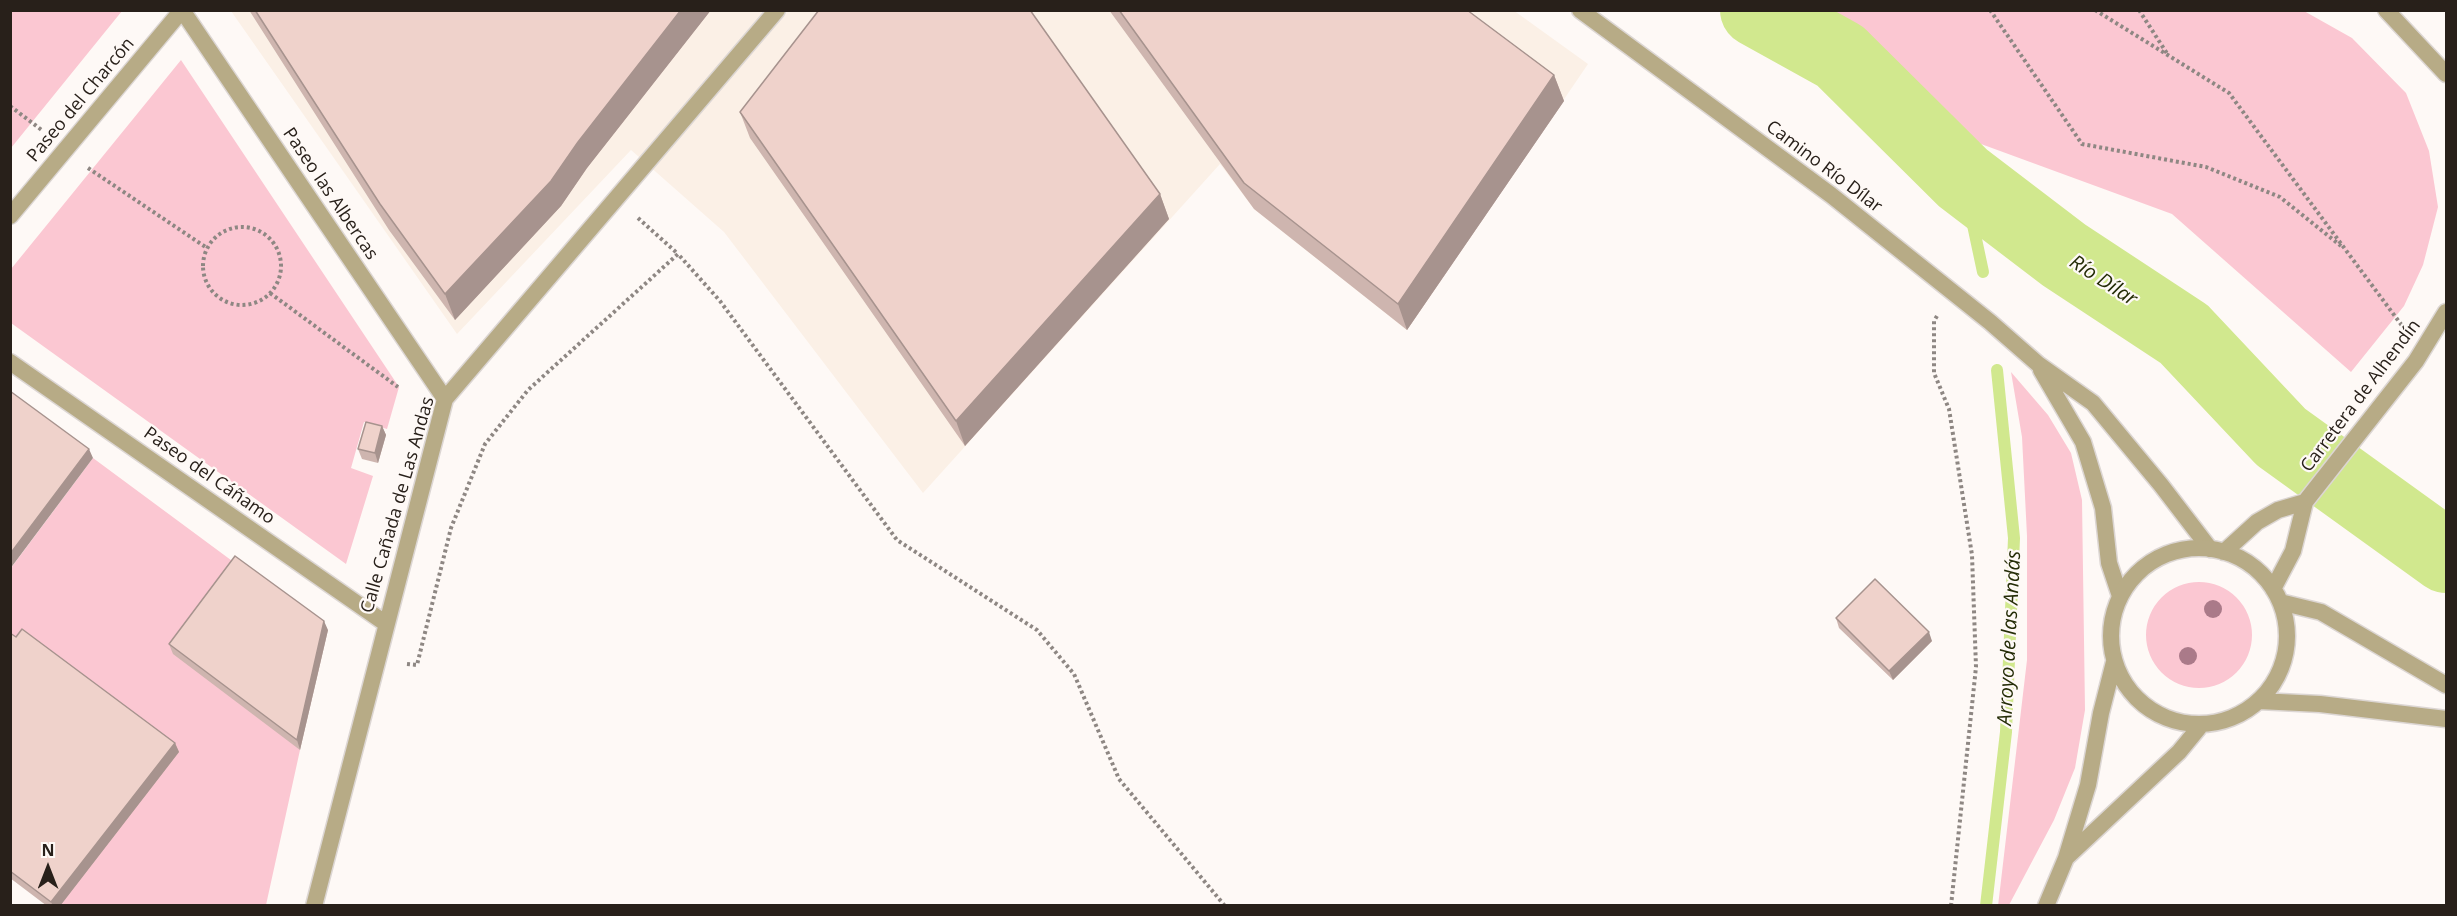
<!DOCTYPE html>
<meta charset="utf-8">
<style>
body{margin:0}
#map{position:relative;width:2457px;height:916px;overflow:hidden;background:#fef9f6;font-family:"Open Sans",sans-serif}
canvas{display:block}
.frame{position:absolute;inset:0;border:12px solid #28201a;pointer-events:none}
.north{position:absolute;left:18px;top:838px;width:60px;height:60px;-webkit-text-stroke:4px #fef9f6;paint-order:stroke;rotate:0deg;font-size:16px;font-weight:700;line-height:24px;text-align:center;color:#28201a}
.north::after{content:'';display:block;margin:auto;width:21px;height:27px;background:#28201a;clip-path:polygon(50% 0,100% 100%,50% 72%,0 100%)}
</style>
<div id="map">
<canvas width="2457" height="916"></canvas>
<div class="frame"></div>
<div class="north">N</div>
</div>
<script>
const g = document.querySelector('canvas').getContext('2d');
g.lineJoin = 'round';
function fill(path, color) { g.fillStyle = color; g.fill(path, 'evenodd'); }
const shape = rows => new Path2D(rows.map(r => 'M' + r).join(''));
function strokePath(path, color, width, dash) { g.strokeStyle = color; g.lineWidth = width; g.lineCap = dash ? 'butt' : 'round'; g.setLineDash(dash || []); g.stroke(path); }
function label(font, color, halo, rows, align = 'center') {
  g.font = font + ' "Open Sans",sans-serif'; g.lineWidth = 4.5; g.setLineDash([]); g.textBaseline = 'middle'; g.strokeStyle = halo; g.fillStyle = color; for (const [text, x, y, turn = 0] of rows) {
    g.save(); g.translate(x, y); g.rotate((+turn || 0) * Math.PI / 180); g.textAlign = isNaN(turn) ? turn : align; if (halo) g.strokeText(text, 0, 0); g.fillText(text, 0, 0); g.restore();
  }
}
fill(shape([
 [1513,10,1588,64,1407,330,1254,209,1220,164,923,493,724,232,631,150,457,334,231,11]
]), '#fbf0e6');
fill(shape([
 [10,11,122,11,11,148,10,148],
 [1798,11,2304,11,2352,38,2406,93,2429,151,2438,207,2423,265,2404,306,2351,372,2172,214,1981,144],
 [181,60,399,387,387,429,364,422,351,468,373,476,346,564,11,323,11,269],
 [2011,372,2048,415,2071,453,2082,500,2085,710,2075,768,2054,820,2009,905,1998,906,2027,660,2027,536,2022,437],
 [93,458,239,566,300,750,266,905,60,905,11,640,11,568],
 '2146 635a53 53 0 1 1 106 0a53 53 0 1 1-106 0Z'
]), '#fbc7d2');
strokePath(shape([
 [1963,178,1983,272],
 [1986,906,2006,732,2014,538,1997,370]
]), '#d1e88e', 12);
strokePath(shape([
 [1757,10,1840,56,1963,178,2064,255,2184,334,2281,437,2446,556]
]), '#d1e88e', 74);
const minor = shape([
 [182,10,445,399],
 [1580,10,1831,195,1990,322,2038,364,2093,403,2161,485,2210,549],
 [10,216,182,10],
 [10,362,385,623],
 [2041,370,2083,442,2103,508,2109,563,2120,596],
 [314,906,445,399,777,10]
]);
const tertiary = shape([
 [2386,10,2446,74],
 '2111 636a88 88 0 1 1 176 0a88 88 0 1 1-176 0Z',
 [2224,552,2257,522,2278,510,2305,502],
 [2273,589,2293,551,2305,502,2416,361,2446,312],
 [2280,602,2321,612,2446,685],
 [2259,701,2320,704,2446,719],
 [2067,857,2179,752,2202,724],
 [2046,906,2066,858,2088,785,2101,713,2114,662]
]);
strokePath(minor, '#dcd6d3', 19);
strokePath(tertiary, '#dcd6d3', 19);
strokePath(shape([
 [1990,10,2082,144,2206,167,2280,197,2341,246],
 [2095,10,2229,93,2403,327],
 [2139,10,2168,55],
 [10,106,43,131],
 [88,168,207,248],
 [638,218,678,254],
 '203 266a39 39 0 1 1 78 0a39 39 0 1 1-78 0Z',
 [270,293,398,387],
 [1937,316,1934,321,1934,373,1949,409,1972,555,1976,667,1951,906],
 [407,664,417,665,451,528,485,444,528,390,678,254,720,301,897,540,1037,630,1074,674,1119,779,1225,906]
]), '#8e8783', 4, [3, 3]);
strokePath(minor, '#b7ab86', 16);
strokePath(tertiary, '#b7ab86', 16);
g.fillStyle = '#aa7a89';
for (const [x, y] of [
 [2213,609],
 [2188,656]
]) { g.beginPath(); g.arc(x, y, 9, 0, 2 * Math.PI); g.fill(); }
fill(shape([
 [249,10,711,10,587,168,561,206,455,320,389,230],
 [1109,10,1467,10,1554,75,1564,101,1407,330,1254,209],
 [740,112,1160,194,1169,219,965,446,750,138],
 [382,426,386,435,378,463,362,459,358,449],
 [1836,618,1932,641,1893,680,1839,628],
 [328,630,300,750,173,654,169,644],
 [10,633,175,743,179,752,60,906,47,906,10,878]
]), '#ceb5af');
fill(shape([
 [681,10,711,10,587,168,561,206,455,320,445,294,578,142],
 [1554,75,1564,101,1407,330,1398,304],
 [1160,194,1169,219,965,446,956,421],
 [382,426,386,435,378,463,375,453],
 [89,449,93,458,10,569,10,554],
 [324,621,328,630,300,750,297,740],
 [1929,632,1932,641,1893,680,1889,671],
 [175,743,179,752,60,906,53,906,51,902]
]), '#a7938e');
const building = shape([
 [255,10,681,10,578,142,551,181,445,294,380,204,255,10],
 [819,10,1030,10,1160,194,956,421,740,112,819,10],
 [1119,10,1467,10,1554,75,1398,304,1244,183,1119,10],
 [10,391,89,449,10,554,10,391],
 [366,422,382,426,375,453,358,449,366,422],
 [235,556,324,621,297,740,169,644,235,556],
 [1875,579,1929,632,1889,671,1836,618,1875,579],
 [22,629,175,743,51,902,10,871,10,633,16,637,22,629]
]);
fill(building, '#efd2cb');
strokePath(building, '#a7938e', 1.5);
label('18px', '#28201a', '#fef9f6', [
 ["Paseo del Charcón",81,100,-50],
 ["Camino Río Dílar",1824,167,37],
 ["Paseo las Albercas",330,194,56],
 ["Carretera de Alhendín",2361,396,-53],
 ["Paseo del Cáñamo",209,476,35],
 ["Calle Cañada de Las Andas",398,505,-74]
]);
label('italic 20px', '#252d07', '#fef9f6', [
 ["Río Dílar",2103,281,33],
 ["Arroyo de las Andás",2010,638,-87]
]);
</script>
